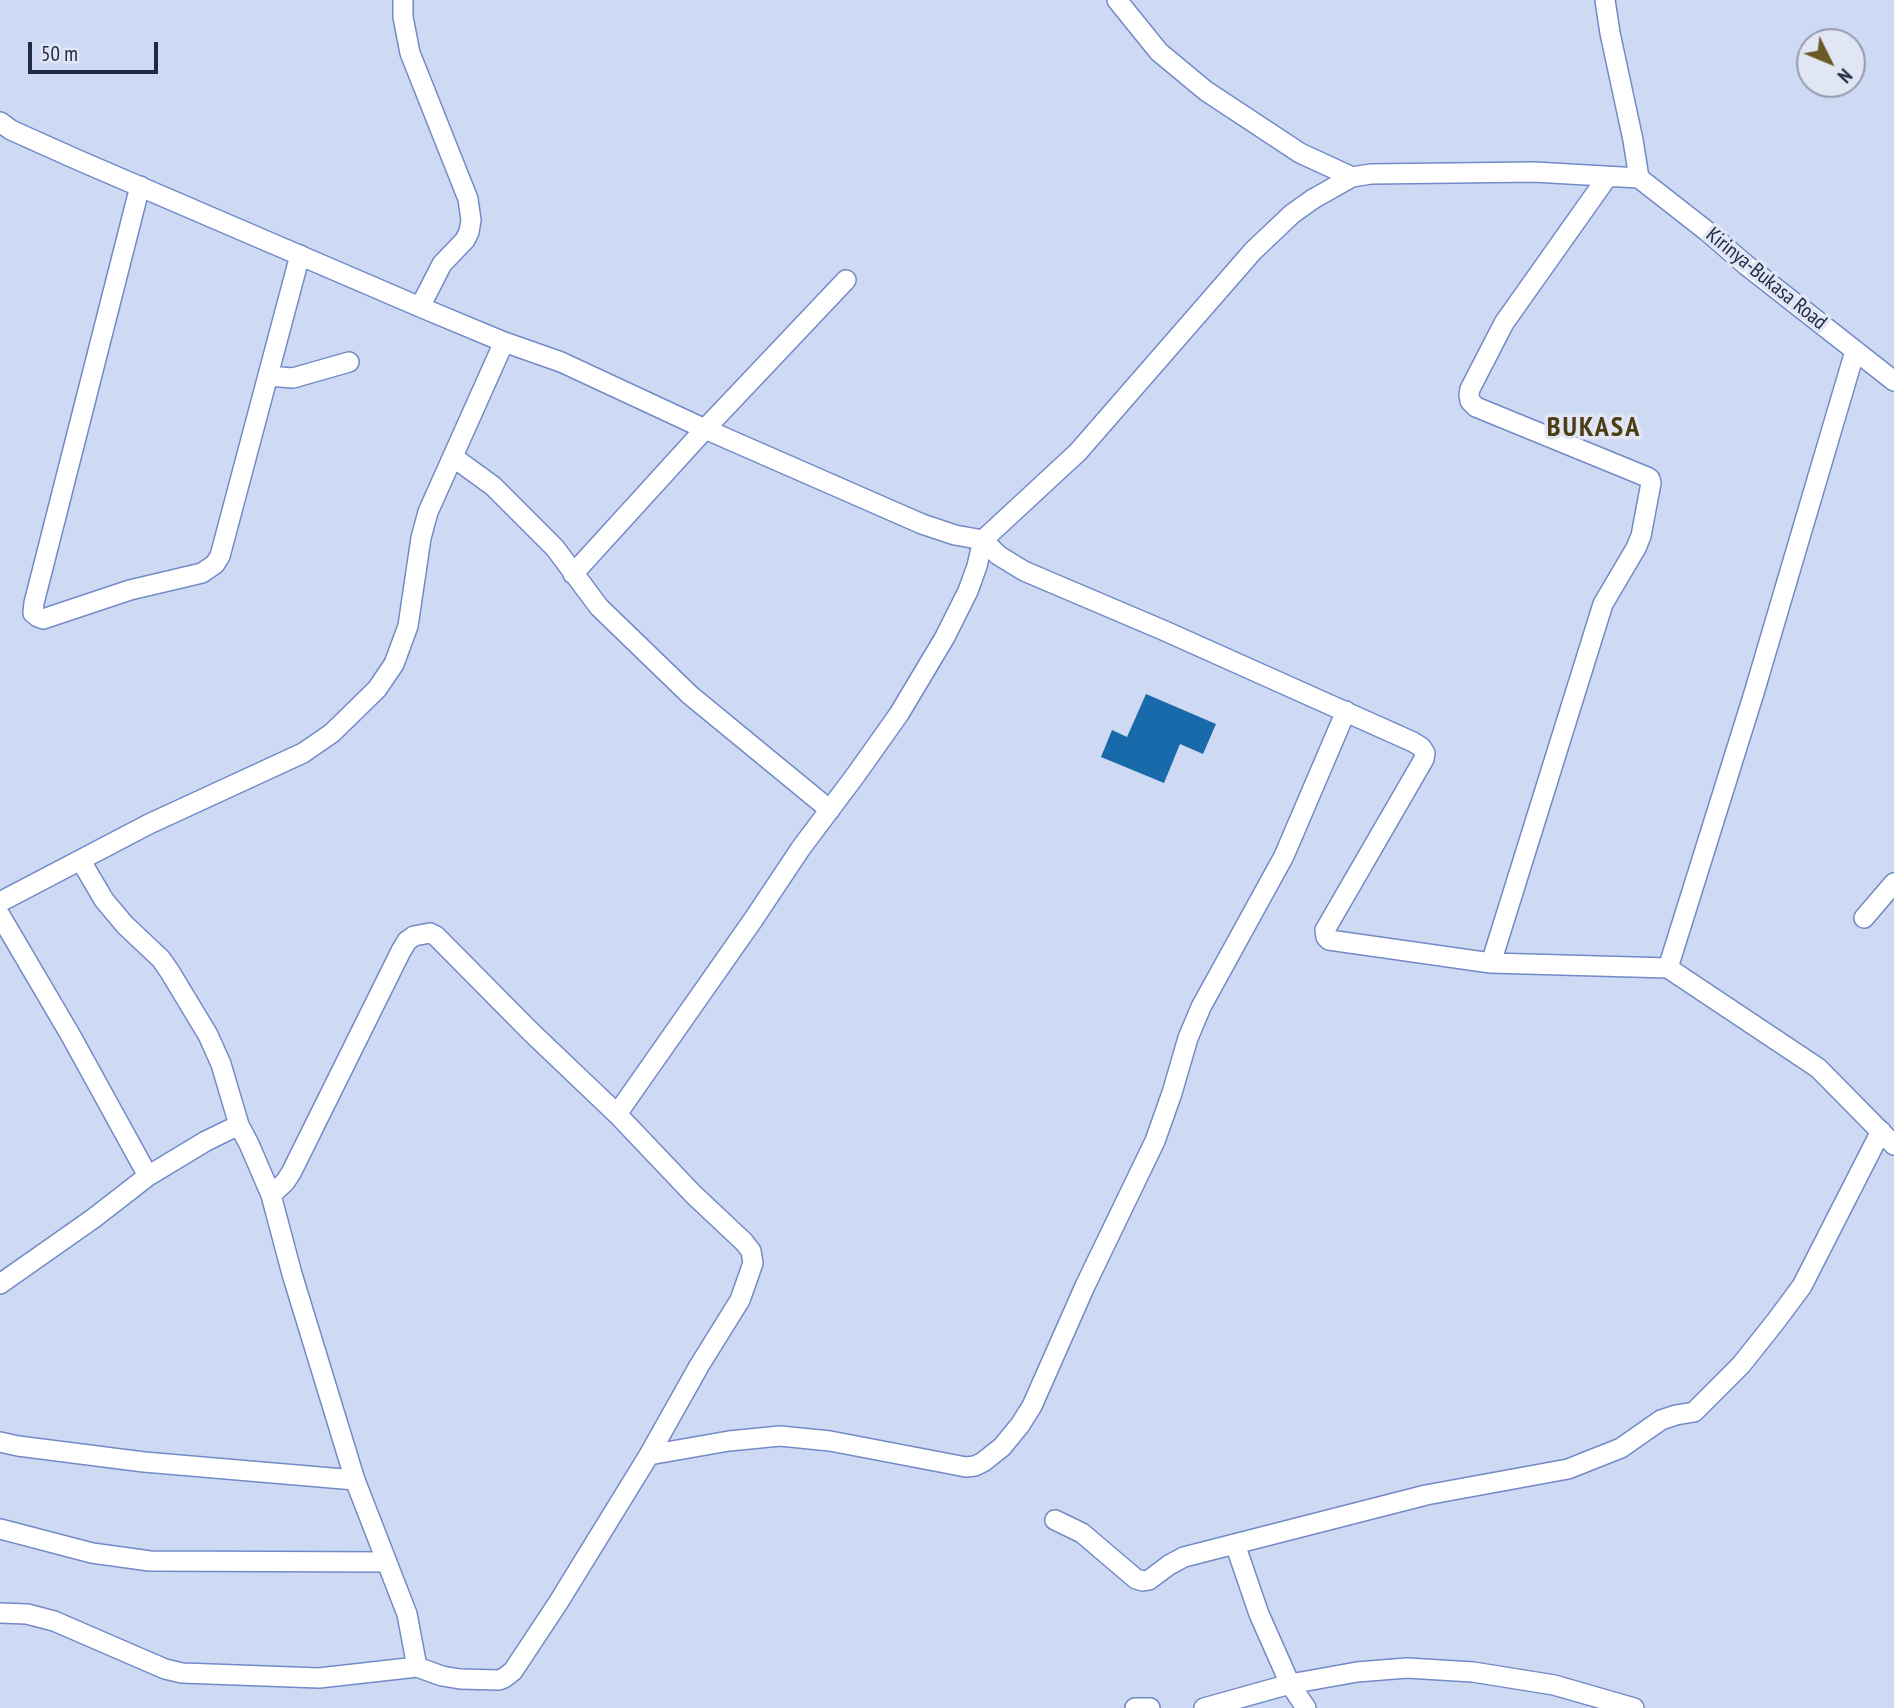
<!DOCTYPE html>
<style>
body{margin:0}
#map{position:relative;width:1894px;height:1708px;overflow:hidden;background:#ced9f4;font-family:"PT Sans Narrow",sans-serif}
canvas{display:block}
.north{position:absolute;left:1796px;top:28px;width:70px;height:70px;box-sizing:border-box;background:#e1e6f4;border:2px solid #949bae;border-radius:50%;rotate:133deg;font-size:19px;font-weight:700;line-height:28px;text-align:center;color:#212a44}
.north::after{content:'';display:block;margin:auto;width:24px;height:32px;background:#6d5928;clip-path:polygon(50% 0,100% 100%,50% 72%,0 100%)}
.scale{position:absolute;left:28px;top:42px;width:130px;height:32px;box-sizing:border-box;border:4px solid #212a44;border-top:0;padding-left:9px;font-size:21px;line-height:24px;white-space:nowrap;color:#212a44;-webkit-text-stroke:5px #e1e6f4;paint-order:stroke}
</style>
<div id="map">
<canvas width="1894" height="1708"></canvas>
<div class="north">N</div>
<div class="scale">50 m</div>
</div>
<script>
const g = document.querySelector('canvas').getContext('2d');
g.lineJoin = 'round';
function fill(path, color) { g.fillStyle = color; g.fill(path, 'evenodd'); }
const shape = rows => new Path2D(rows.map(r => 'M' + r).join(''));
function strokePath(path, color, width, dash) { g.strokeStyle = color; g.lineWidth = width; g.lineCap = dash ? 'butt' : 'round'; g.setLineDash(dash || []); g.stroke(path); }
function label(font, color, halo, rows, align = 'center') {
  g.font = font + ' "PT Sans Narrow",sans-serif'; g.lineWidth = 7; g.setLineDash([]); g.textBaseline = 'middle'; g.strokeStyle = halo; g.fillStyle = color; for (const [text, x, y, turn = 0] of rows) {
    g.save(); g.translate(x, y); g.rotate((+turn || 0) * Math.PI / 180); g.textAlign = isNaN(turn) ? turn : align; if (halo) g.strokeText(text, 0, 0); g.fillText(text, 0, 0); g.restore();
  }
}
fill(shape([
 [1146,694,1216,724,1203,754,1180,744,1164,783,1101,757,1112,730,1127,737]
]), '#186aaa');
const minor = shape([
 [403,0,403,17,410,53,468,199,471,220,469,232,465,240,442,264,420,307],
 [1117,0,1159,52,1206,91,1300,153,1352,177],
 [1605,0,1610,33,1633,140,1639,178],
 [0,122,11,130,78,160,420,307,504,342,561,362,705,429,922,524,955,535,983,540,998,555,1024,571,1165,631,1413,742,1421,747,1425,753,1424,759,1325,930,1326,937,1329,940,1491,963,1668,968,1818,1068,1894,1145],
 [1639,178,1708,232,1746,265,1894,381],
 [140,186,34,603,33,613,38,617,43,619,130,590,202,573,215,564,220,556,300,255],
 [268,376,293,378,349,362],
 [453,457,493,486,555,548,599,607,690,695,830,810],
 [573,574,705,429,846,280],
 [81,861,104,900,125,925,161,959,170,972,208,1035,221,1064,239,1125,249,1144,271,1195,292,1274,355,1480,407,1614,417,1667],
 [0,902,149,824,303,753,332,733,377,689,394,664,408,626,421,538,428,512,504,342],
 [0,915,71,1036,148,1176],
 [1864,918,1894,883],
 [1491,963,1603,604,1636,548,1641,536,1651,483,1650,479,1647,477,1476,407,1470,401,1469,395,1470,389,1504,323,1608,176],
 [1668,968,1754,693,1855,351],
 [617,1114,753,920,801,848,855,776,899,714,945,637,968,591,977,566,983,540,1078,452,1253,251,1292,214,1313,199,1352,177,1371,174,1534,172,1639,178],
 [0,1284,94,1218,148,1176,206,1141,239,1125],
 [0,1442,18,1446,144,1462,355,1480],
 [649,1455,729,1441,780,1436,830,1441,966,1467,975,1466,983,1462,1002,1447,1020,1425,1032,1406,1085,1286,1155,1141,1172,1093,1188,1038,1201,1007,1284,856,1346,711],
 [1055,1520,1082,1533,1136,1579,1143,1581,1149,1580,1169,1565,1184,1557,1426,1495,1568,1469,1621,1448,1661,1420,1676,1415,1694,1412,1741,1365,1776,1321,1802,1286,1881,1131],
 [0,1529,92,1553,150,1561,387,1562],
 [1235,1544,1259,1614,1290,1684,1306,1708],
 [0,1613,27,1614,54,1621,165,1669,182,1673,319,1678,417,1667,442,1676,460,1679,499,1680,504,1678,513,1671,558,1603,649,1455,699,1366,740,1300,753,1263,751,1251,744,1242,693,1194,617,1114,531,1032,436,936,430,933,414,936,407,941,401,951,291,1173,285,1182,271,1195],
 [1135,1708,1150,1708],
 [1204,1708,1290,1684,1357,1672,1407,1668,1473,1672,1554,1685,1634,1708]
]);
strokePath(minor, '#728ac8', 22);
strokePath(minor, '#fff', 19);
label('21px', '#212a44', '#e1e6f4', [
 ["Kirinya-Bukasa Road",1766,279,39]
]);
g.letterSpacing = '2px';
label('bold 28px', '#4d3d15', '#e1e6f4', [
 ["BUKASA",1594,428]
]);
g.letterSpacing = '0px';
</script>
